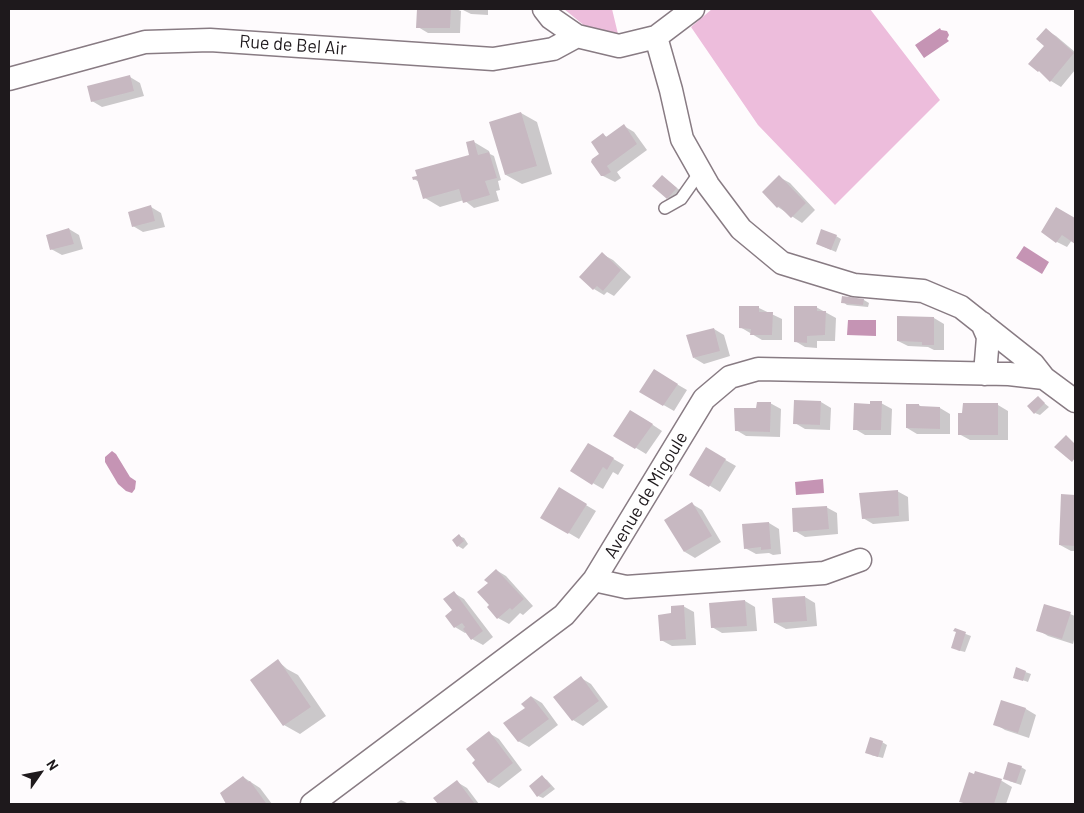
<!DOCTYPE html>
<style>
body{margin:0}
#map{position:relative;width:1084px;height:813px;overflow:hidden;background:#fefbfd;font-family:Barlow,sans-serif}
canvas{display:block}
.frame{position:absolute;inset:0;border:10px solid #1e191c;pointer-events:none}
.north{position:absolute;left:15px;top:748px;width:50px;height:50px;-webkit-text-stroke:4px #fff;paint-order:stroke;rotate:57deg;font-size:14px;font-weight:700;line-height:20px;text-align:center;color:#1e191c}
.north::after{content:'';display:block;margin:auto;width:18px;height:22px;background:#1e191c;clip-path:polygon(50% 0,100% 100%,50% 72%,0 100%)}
</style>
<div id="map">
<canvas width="1084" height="813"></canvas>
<div class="frame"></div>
<div class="north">N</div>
</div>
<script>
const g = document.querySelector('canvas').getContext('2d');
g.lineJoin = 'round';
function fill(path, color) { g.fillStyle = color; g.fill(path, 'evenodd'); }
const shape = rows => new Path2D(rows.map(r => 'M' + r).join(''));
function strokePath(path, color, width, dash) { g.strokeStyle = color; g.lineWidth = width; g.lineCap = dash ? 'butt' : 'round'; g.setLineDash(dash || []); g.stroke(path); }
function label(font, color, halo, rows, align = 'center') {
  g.font = font + ' Barlow,sans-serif'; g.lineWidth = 5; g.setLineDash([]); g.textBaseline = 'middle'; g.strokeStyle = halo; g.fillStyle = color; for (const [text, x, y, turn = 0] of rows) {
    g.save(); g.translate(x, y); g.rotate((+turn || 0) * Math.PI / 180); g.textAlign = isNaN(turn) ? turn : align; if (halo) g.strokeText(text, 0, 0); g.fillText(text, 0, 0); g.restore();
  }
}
fill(shape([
 [564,9,612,9,618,34,586,27],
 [712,9,870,9,940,100,835,205,758,125,691,27]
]), '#edbddc');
fill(shape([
 [940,28,941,30,947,31,949,35,947,39,949,41,924,58,915,45],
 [1024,246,1049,262,1042,274,1016,258],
 [848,320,876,320,876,336,847,335],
 [112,451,116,454,130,477,136,481,135,489,132,493,126,491,118,484,105,462,105,457],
 [823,479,824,493,796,495,795,482]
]), '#c594b4');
fill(shape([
 [418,9,456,9,461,11,460,33,428,33,418,27],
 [461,9,488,9,488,15,471,14],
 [1046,30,1056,36,1075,52,1075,70,1061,87,1051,81,1030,63,1046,46],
 [130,77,140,83,144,96,102,107,92,101],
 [521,113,537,122,552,174,522,184,506,175,491,123],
 [624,126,634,132,647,150,617,172,621,178,615,182,601,175,601,154,603,135,607,137],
 [474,142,489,151,490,154,494,156,501,180,498,181,500,190,496,191,499,201,474,208,464,200,440,207,425,198,419,182,414,179,471,155],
 [662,177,681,191,672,201,654,186],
 [779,177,790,183,815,210,802,223,778,207],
 [151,207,161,213,165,227,143,232,133,226],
 [1057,208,1075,219,1075,242,1072,240,1067,247,1057,242],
 [69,229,79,235,83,249,62,255,51,249],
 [836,236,841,239,836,252,822,246],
 [602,254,613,260,631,277,614,296,607,292,604,295,594,289],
 [843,297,864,300,869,303,868,307,847,305,843,302],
 [816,307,836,318,835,341,817,341,817,348,805,347,795,341],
 [759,308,782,319,782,340,762,340,740,327],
 [934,318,944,324,944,350,934,350,928,347,908,346,898,341],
 [714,329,724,335,730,356,704,364,694,358],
 [654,371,687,390,674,411,641,392],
 [1038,398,1049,407,1040,415,1035,413],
 [821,402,831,408,830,430,805,429,795,423],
 [770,403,781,409,780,437,746,436,736,430,758,409],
 [881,403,892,409,891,435,865,435,855,429,871,406],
 [964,404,998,405,1008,411,1008,440,970,440,959,434,964,414],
 [919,405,923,408,940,408,950,414,950,434,917,434,907,428],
 [641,417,662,431,646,454,615,435],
 [589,445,624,465,618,475,613,472,603,489,572,471],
 [706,449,736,466,720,492,691,474],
 [897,491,908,497,909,521,873,524,863,518],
 [569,495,596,511,579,539,550,522],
 [1062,496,1075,496,1075,551,1071,551,1060,545],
 [692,504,702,510,721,542,695,558,685,552],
 [826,507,837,513,838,534,805,537,795,531],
 [769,523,779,529,781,554,773,555,769,553,756,554,745,548],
 [459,536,464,538,468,544,463,549,458,546],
 [496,570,506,576,533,606,523,615,520,613,509,624,498,618,491,605,489,583],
 [454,593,464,599,493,637,483,645,472,639,467,632,465,633,455,627],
 [805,597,815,603,817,626,786,629,775,623],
 [745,601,755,607,757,631,722,633,712,627],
 [683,606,694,612,696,645,672,646,661,640],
 [1070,614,1075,616,1075,636,1073,644,1048,636,1038,630],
 [955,630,971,636,965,652,957,650,957,632],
 [278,661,287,669,298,675,326,716,300,734,284,725,251,680],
 [1017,669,1031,674,1028,682,1014,677],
 [581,678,591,684,608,707,583,726,573,720],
 [532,697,542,703,558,725,529,747,518,741,527,708],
 [1015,706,1026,709,1036,715,1029,738,1005,730,995,724],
 [489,733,499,739,522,770,499,788,488,782,476,760],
 [882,742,887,745,883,758,871,755],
 [1021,767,1026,770,1021,785,1009,781],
 [976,772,1002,781,1012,787,1006,804,966,804,961,801],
 [243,777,260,788,272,804,228,804,224,800],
 [542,777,547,780,555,789,543,798,538,796],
 [457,782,467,788,479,804,440,804,435,798],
 [401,800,409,804,395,804]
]), '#0003');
fill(shape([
 [417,9,451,9,450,28,416,28],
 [1046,28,1074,53,1050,82,1039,71,1038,72,1028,64,1044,46,1036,39],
 [130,75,134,91,91,102,87,86],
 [521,112,537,166,505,175,489,122],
 [624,124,637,144,607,166,611,172,604,176,601,176,591,162,592,159,599,154,591,142,603,133,606,137],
 [474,140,478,155,489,152,497,178,485,181,490,195,463,203,459,189,423,199,417,179,413,180,412,177,417,176,415,170,469,155,466,142],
 [662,175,677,188,667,199,652,186],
 [779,175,806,203,791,218,779,206,777,208,762,192],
 [151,205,155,221,132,227,128,212],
 [1056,207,1075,218,1075,244,1062,235,1056,243,1041,232],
 [69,228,74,244,50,250,46,235],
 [821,229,837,235,831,250,816,244],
 [602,252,621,270,603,291,597,286,593,290,579,277],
 [842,296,864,299,863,305,841,303],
 [739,306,759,306,759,312,773,312,772,335,750,335,751,329,739,328],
 [794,306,817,306,817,311,826,311,825,335,807,336,807,343,794,342],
 [897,316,934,317,934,345,922,345,922,342,897,341],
 [714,328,720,351,693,358,686,335],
 [654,369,678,384,663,406,639,392],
 [1038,396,1045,403,1034,414,1027,406],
 [794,400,821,401,820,425,793,424],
 [870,401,882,401,881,430,853,430,854,403,870,404],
 [757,402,771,402,770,432,735,431,734,408,756,408],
 [963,403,998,403,998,435,958,435,958,413,962,413],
 [906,404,919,404,919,406,940,407,940,429,906,428],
 [630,410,653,424,635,449,613,436],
 [1066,435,1075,444,1075,458,1072,462,1054,447],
 [588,443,614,458,607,470,603,467,592,485,570,471],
 [706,447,726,459,709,487,689,475],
 [559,487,587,504,568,534,540,518],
 [898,490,899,516,862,519,859,493],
 [1061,494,1075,495,1075,546,1059,545],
 [692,502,712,536,684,552,664,520],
 [827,506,829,529,793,532,792,508],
 [769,522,771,549,761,550,761,547,744,549,742,524],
 [459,534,464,541,457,547,452,540],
 [496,569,524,599,512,610,510,608,497,619,487,607,489,605,477,592,488,583,484,580],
 [454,591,483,631,471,640,463,629,465,627,462,623,454,628,445,616,452,610,443,599],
 [805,596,807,621,774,623,772,598],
 [745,600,747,626,711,628,709,603],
 [1044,604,1071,612,1062,639,1036,631],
 [684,605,686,639,660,641,658,615,671,613,671,606],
 [955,628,966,632,960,651,951,648,956,632,953,631],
 [278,659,311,707,283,726,250,680],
 [1016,667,1026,671,1023,681,1013,678],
 [581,676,599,701,572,721,553,697],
 [531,696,549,719,518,742,503,723,525,708,521,704],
 [1001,700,1026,708,1018,733,993,725],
 [489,731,513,763,488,783,472,763,475,760,466,749],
 [870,737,883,741,878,757,865,753],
 [1008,762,1022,766,1016,783,1003,779],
 [975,771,1002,779,994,804,968,804,959,802,969,772,974,774],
 [542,775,551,786,537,797,529,786],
 [243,776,248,782,250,781,266,803,264,804,226,804,220,793],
 [457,780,475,804,438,804,433,798]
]), '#c7b8c1');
const service = shape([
 [665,208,681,199,700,172]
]);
const minor = shape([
 [544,9,551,18,577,36,619,46,656,37,693,9],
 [656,37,671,90,682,139,708,185,741,229,782,263,854,285,923,291,961,307,1033,364,1044,378,1075,401],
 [9,79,145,42,210,40,493,59,553,49,577,36],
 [982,323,988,337,985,374],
 [594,580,626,587,824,573,860,560],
 [312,804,564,615,594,580,704,399,730,377,758,369,1009,374,1044,378]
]);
strokePath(service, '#887b83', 14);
strokePath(minor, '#887b83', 25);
strokePath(service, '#fff', 11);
strokePath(minor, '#fff', 22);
label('18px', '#1e191c', '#fff', [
 ["Rue de Bel Air",293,45,4],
 ["Avenue de Migoule",646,495,-59]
]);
</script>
